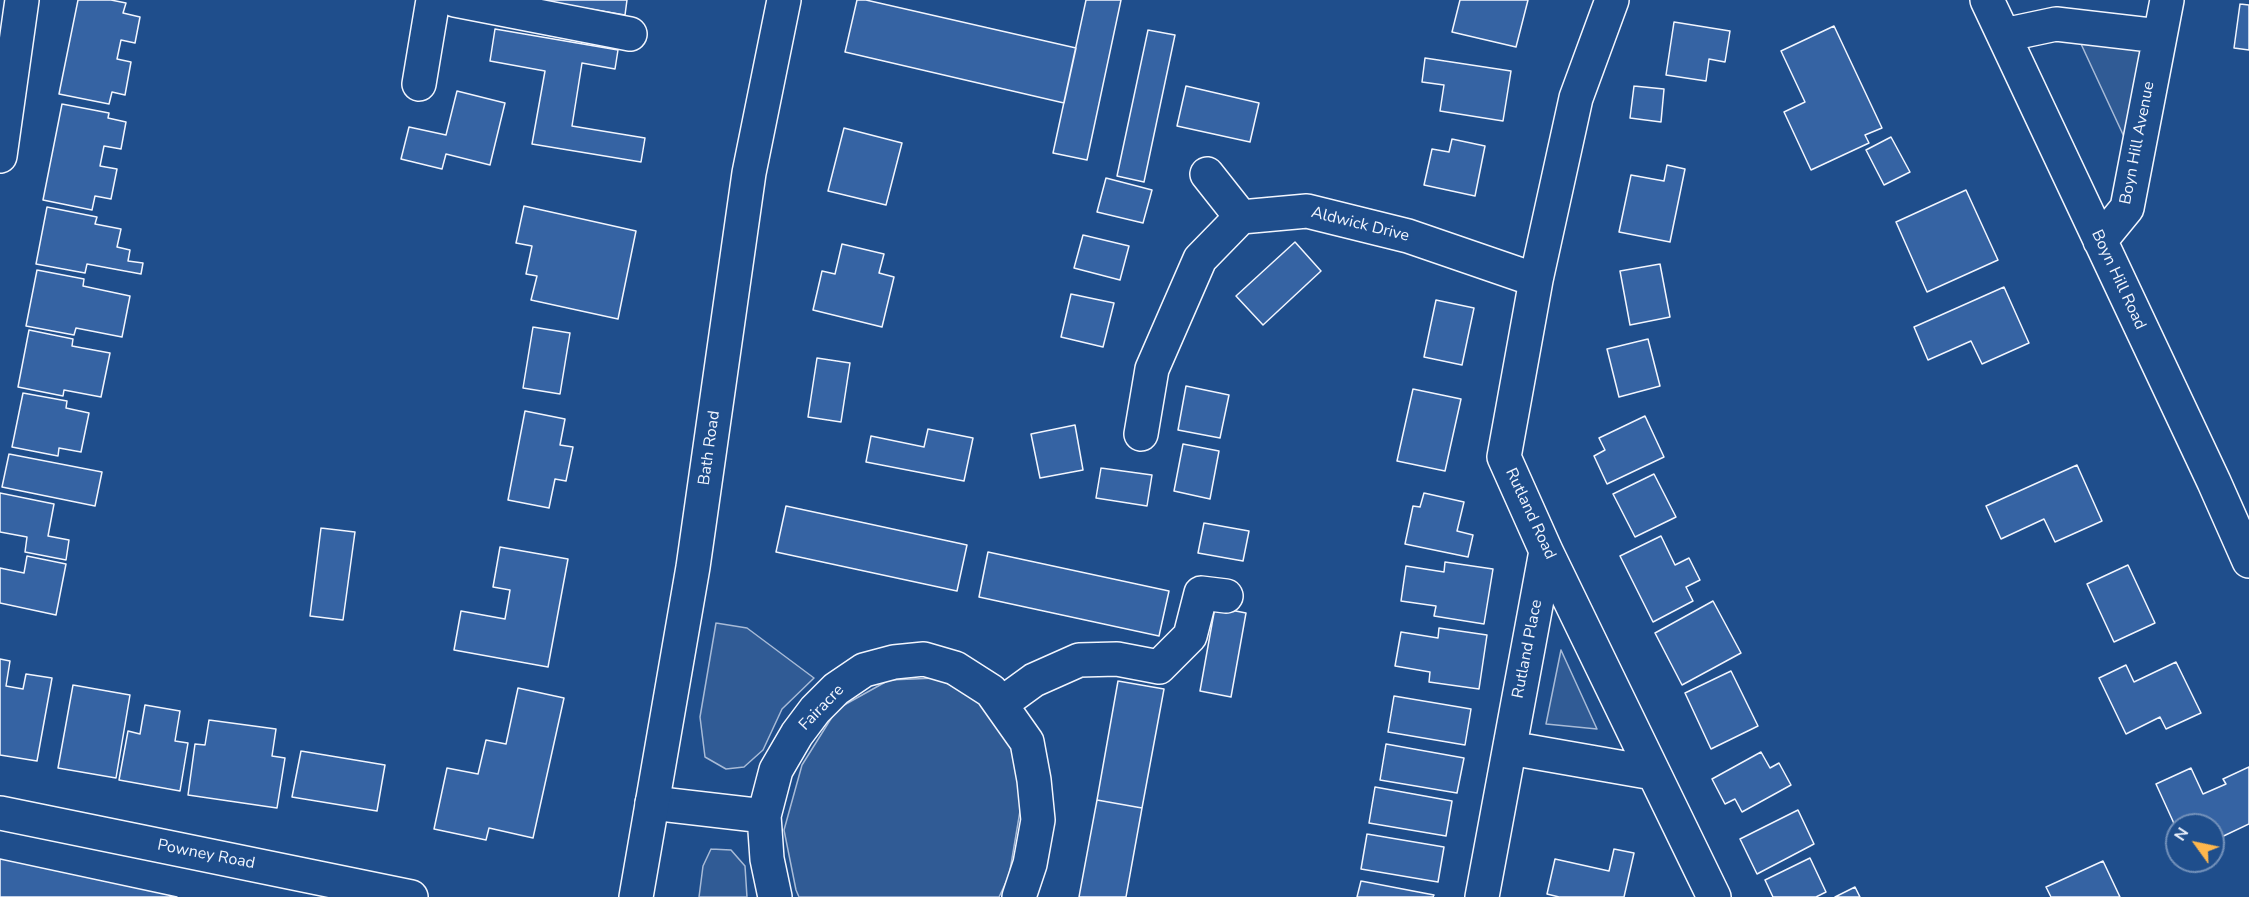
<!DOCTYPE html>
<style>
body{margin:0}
#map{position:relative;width:2249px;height:897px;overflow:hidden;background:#1f4e8c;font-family:"Nunito Sans",sans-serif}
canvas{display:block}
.north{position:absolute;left:2165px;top:813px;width:60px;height:60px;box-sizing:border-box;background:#1f4e8c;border:2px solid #7391ba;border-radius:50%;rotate:303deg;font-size:16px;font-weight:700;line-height:24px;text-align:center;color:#f2f6ff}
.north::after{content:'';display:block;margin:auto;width:21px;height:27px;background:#ffb74d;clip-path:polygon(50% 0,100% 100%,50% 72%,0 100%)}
</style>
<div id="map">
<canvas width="2249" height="897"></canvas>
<div class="north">N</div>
</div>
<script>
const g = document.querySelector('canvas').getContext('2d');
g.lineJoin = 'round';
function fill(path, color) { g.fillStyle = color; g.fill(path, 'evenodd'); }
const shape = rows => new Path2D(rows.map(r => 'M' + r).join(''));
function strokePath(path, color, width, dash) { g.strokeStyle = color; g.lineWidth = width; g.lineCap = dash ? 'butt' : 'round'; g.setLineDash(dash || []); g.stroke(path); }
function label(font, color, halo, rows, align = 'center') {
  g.font = font + ' "Nunito Sans",sans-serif'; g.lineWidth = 4.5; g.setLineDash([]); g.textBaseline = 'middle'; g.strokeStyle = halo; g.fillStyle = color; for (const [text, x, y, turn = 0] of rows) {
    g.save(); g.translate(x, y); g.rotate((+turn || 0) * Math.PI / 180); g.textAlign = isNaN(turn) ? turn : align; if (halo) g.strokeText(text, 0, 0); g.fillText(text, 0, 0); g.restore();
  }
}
const built = shape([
 [2075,31,2143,37,2126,141,2075,31],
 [716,623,747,628,814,678,782,709,763,750,744,767,726,769,705,757,700,717,716,623],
 [1561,650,1597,729,1546,724,1561,650],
 [937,678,978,700,1011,740,1021,805,1009,876,999,897,799,897,796,890,784,830,802,765,837,709,889,680,937,678],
 [711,849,731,850,745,866,747,897,699,897,703,866,711,849]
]);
fill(built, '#305b95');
strokePath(built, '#a8bbd7', 1.5);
const building = shape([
 [78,0,111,0,126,3,123,13,140,17,135,43,121,40,117,59,131,62,125,95,112,92,109,104,59,94,78,0],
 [536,0,627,0,625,15,536,0],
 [857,0,866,0,1076,48,1064,103,845,52,857,0],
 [1086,0,1121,0,1087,160,1053,153,1086,0],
 [1460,0,1528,0,1516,47,1452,32,1460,0],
 [2240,4,2249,5,2249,50,2234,48,2240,4],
 [1674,22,1730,31,1725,62,1709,59,1706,81,1666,75,1674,22],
 [1834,26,1882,128,1865,135,1869,143,1811,170,1784,112,1805,102,1781,51,1834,26],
 [495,29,618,50,615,69,582,63,572,126,645,138,641,162,532,144,545,71,490,61,495,29],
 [1148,30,1175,35,1144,182,1117,176,1148,30],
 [1425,58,1511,71,1503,121,1440,111,1444,85,1422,82,1425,58],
 [1186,86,1259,103,1250,142,1177,126,1186,86],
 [1634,86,1664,89,1661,122,1630,118,1634,86],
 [457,91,505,103,490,165,446,154,442,169,401,159,409,127,446,135,457,91],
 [62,104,109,113,108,118,126,122,121,149,104,146,100,166,117,169,111,199,95,196,92,210,43,200,62,104],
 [844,128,902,143,886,205,828,191,844,128],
 [1891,137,1910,172,1884,185,1866,150,1891,137],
 [1452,139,1485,146,1475,196,1424,185,1432,149,1449,152,1452,139],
 [1667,165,1685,169,1670,242,1619,232,1631,175,1664,181,1667,165],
 [1106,178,1152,190,1143,223,1097,212,1106,178],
 [1966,190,1998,260,1927,292,1896,222,1966,190],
 [524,206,636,231,618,319,531,300,537,276,526,274,532,246,516,243,524,206],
 [47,207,97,217,95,224,121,229,117,247,130,250,128,261,143,263,141,274,87,264,85,273,36,264,47,207],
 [1083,235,1129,246,1120,280,1074,268,1083,235],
 [1295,242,1321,271,1263,325,1236,296,1295,242],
 [842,244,884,254,879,273,894,277,882,327,813,310,822,271,835,274,842,244],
 [1660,264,1670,317,1630,325,1620,271,1660,264],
 [37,270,84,279,83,286,130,296,122,337,76,328,74,335,26,326,37,270],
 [2004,287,2029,343,1982,364,1971,341,1928,360,1914,327,2004,287],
 [1071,294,1114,303,1103,347,1061,337,1071,294],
 [1436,300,1474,308,1462,365,1424,357,1436,300],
 [533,327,570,333,560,394,523,388,533,327],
 [29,330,73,339,72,346,110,353,101,397,64,390,63,396,18,387,29,330],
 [1648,339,1660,386,1619,397,1607,349,1648,339],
 [817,358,850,363,841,422,808,417,817,358],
 [1186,386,1229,395,1220,438,1178,430,1186,386],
 [1413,389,1461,399,1445,471,1397,461,1413,389],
 [23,393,67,401,66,408,89,413,81,452,59,448,58,456,12,447,23,393],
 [525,411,565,419,560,445,573,447,566,481,555,479,549,508,508,500,525,411],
 [1645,416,1664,457,1607,484,1594,456,1605,450,1599,438,1645,416],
 [1075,425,1083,470,1040,478,1031,434,1075,425],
 [928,429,973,438,964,481,866,462,871,436,924,447,928,429],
 [1183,444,1219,451,1210,499,1174,491,1183,444],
 [9,454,102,472,95,506,2,487,9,454],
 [2077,465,2102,521,2055,542,2044,519,2001,539,1986,506,2077,465],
 [1101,468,1152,475,1147,506,1096,498,1101,468],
 [1654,474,1676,517,1635,537,1613,494,1654,474],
 [0,493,54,504,48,536,69,540,66,560,25,552,27,537,0,532,0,493],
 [1424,493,1464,502,1457,531,1473,535,1468,557,1405,544,1413,506,1420,507,1424,493],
 [786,506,967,545,957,591,776,552,786,506],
 [1204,523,1249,531,1243,561,1198,553,1204,523],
 [321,528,355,532,343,620,310,616,321,528],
 [1661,536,1675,565,1689,558,1700,580,1686,587,1693,601,1653,622,1620,556,1661,536],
 [500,547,568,559,548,667,454,650,461,611,505,619,510,590,493,587,500,547],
 [988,552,1169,591,1159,636,979,597,988,552],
 [27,556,66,564,56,615,0,603,0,568,24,573,27,556],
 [1445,562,1493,569,1484,624,1434,616,1436,606,1401,601,1406,566,1444,572,1445,562],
 [2128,565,2155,623,2114,642,2087,584,2128,565],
 [1713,601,1741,653,1682,685,1655,633,1713,601],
 [1215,607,1246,613,1231,697,1200,691,1215,607],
 [1439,628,1487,635,1479,689,1429,682,1430,672,1395,666,1401,632,1438,638,1439,628],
 [0,659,10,661,6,686,23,689,26,674,52,678,37,761,0,755,0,659],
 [2176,662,2201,713,2166,729,2160,717,2126,734,2099,678,2126,665,2134,682,2176,662],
 [1731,671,1758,726,1711,749,1685,693,1731,671],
 [1118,681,1164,689,1142,808,1097,800,1118,681],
 [73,685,130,695,116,778,58,768,73,685],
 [518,688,564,698,533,838,489,828,486,840,434,829,447,768,478,774,486,740,506,744,518,688],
 [1394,696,1471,709,1465,745,1388,732,1394,696],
 [145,705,180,711,175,741,188,743,180,791,119,780,128,731,140,734,145,705],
 [209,720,276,729,272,756,285,758,277,808,188,795,195,744,205,745,209,720],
 [1386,744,1464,758,1457,793,1380,780,1386,744],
 [301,751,385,765,377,811,292,797,301,751],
 [1761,752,1770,768,1779,763,1791,785,1742,812,1735,799,1725,804,1712,779,1761,752],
 [2249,767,2249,824,2213,841,2213,825,2177,825,2177,830,2156,784,2191,768,2203,794,2226,784,2223,779,2249,767],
 [1375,787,1452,801,1446,836,1369,823,1375,787],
 [1097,800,1142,808,1126,897,1079,897,1097,800],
 [1798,810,1814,844,1757,874,1740,839,1798,810],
 [1367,834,1444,847,1438,882,1361,869,1367,834],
 [1614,849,1634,853,1624,897,1559,897,1547,894,1555,859,1609,871,1614,849],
 [1810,858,1826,892,1816,897,1773,897,1765,880,1810,858],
 [0,859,177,897,0,897,0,859],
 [2103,861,2120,897,2051,897,2046,887,2103,861],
 [1361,881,1434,895,1433,897,1357,897,1361,881],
 [1855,887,1860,897,1835,897,1855,887]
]);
fill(building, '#3563a3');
strokePath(building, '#f2f6ff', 1.5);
const minor = shape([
 [455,0,630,34],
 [1612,0,1576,98,1536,280,1504,457,1546,551,1714,897],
 [1987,0,2214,482,2249,561],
 [2004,35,2056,24,2159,36],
 [419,84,433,0],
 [0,156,22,0],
 [1207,174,1241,217],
 [2100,241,2127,208,2167,0],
 [1141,434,1152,369,1200,259,1241,217,1307,211,1408,236,1536,280],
 [1001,704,1034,680,1079,660,1117,659,1159,667,1190,636,1201,593,1226,596],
 [1510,748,1653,773],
 [652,803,764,816],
 [0,813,411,897],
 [775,897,767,859,764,816,776,770,797,734,815,710,836,689,864,670,894,662,924,659,955,668,991,691,1027,742,1034,780,1038,820,1030,864,1019,897],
 [1482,897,1546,551]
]);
const major = shape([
 [636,897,693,567,749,173,784,0]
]);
strokePath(minor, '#f2f6ff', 36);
strokePath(major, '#f2f6ff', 36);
strokePath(minor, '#1f4e8c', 33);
strokePath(major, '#1f4e8c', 33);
label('16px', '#f2f6ff', '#1f4e8c', [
 ["Boyn Hill Avenue",2138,143,-79],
 ["Aldwick Drive",1360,225,14],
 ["Boyn Hill Road",2118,280,65],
 ["Bath Road",710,448,-82],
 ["Rutland Road",1530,514,65],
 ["Rutland Place",1528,649,-79],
 ["Fairacre",822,708,-46],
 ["Powney Road",206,855,11]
]);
</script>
